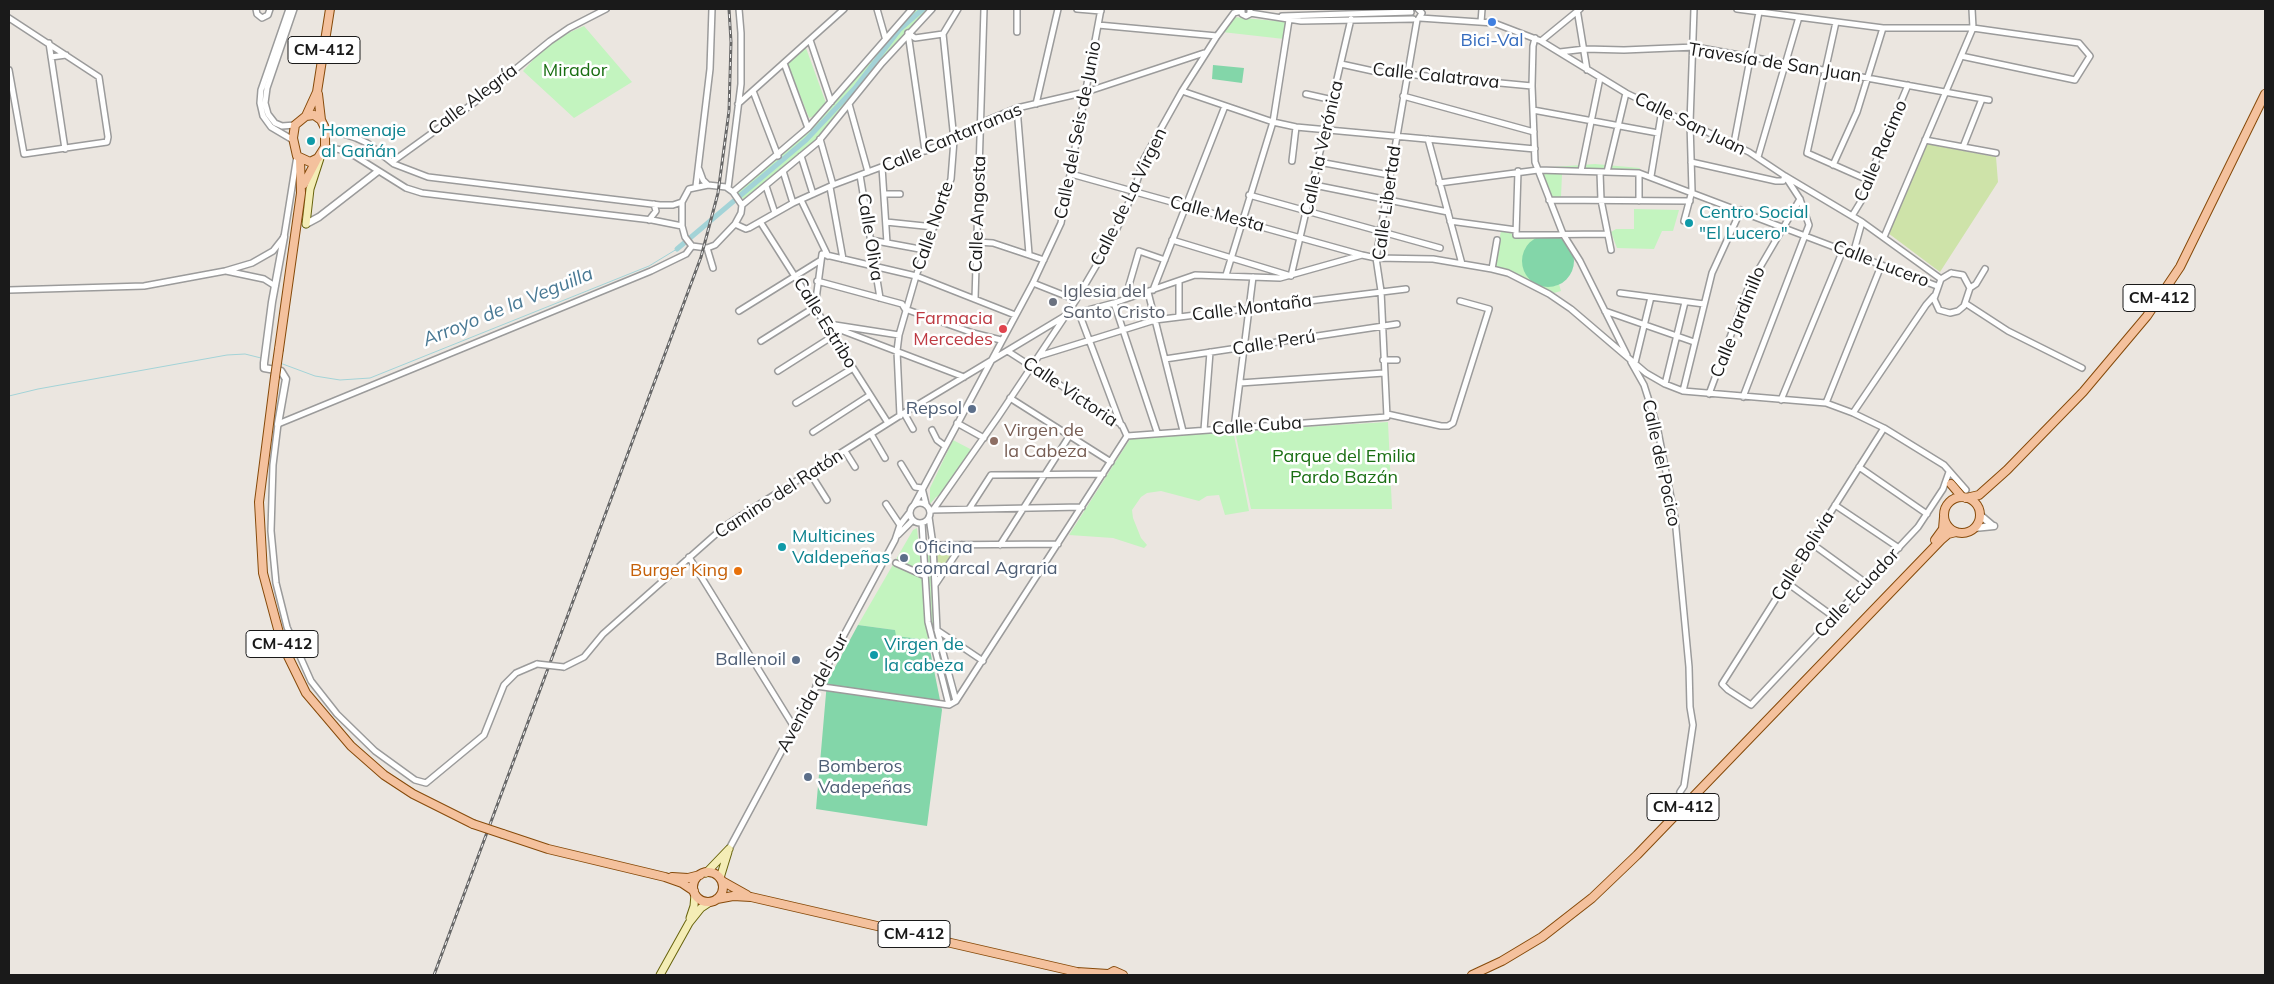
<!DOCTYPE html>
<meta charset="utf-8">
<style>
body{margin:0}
#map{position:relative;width:2274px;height:984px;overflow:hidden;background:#ebe6e0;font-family:Mulish,sans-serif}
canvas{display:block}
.frame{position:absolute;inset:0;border:10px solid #1a1a1a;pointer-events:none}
</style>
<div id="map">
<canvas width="2274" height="984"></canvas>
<div class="frame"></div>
</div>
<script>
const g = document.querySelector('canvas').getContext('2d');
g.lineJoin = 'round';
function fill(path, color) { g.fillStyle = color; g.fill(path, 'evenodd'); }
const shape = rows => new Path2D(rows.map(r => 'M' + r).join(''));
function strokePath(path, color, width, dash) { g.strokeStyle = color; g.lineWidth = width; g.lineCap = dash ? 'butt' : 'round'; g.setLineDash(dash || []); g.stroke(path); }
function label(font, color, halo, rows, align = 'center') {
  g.font = font + ' Mulish,sans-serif'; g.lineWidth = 5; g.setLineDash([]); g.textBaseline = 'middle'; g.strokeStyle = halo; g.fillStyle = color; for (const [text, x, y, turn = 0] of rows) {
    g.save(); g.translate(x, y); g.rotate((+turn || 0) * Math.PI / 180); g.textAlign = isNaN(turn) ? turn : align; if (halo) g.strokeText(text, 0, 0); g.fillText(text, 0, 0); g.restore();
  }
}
fill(shape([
 [1927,144,1996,157,1998,182,1940,272,1888,233],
 [935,550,956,550,936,579]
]), '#cee3a9');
fill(shape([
 [914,9,929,9,882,61,872,55],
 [1233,17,1287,22,1284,39,1222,32],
 [584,26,632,82,574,118,523,71,550,41],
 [806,48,826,103,814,116,809,118,787,62,800,50],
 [868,57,880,65,814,141,744,200,737,192,819,121],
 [1595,164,1640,168,1638,173,1562,174,1561,197,1551,197,1539,168],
 [1634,209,1679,210,1673,231,1662,231,1654,249,1617,248,1611,232,1616,229,1634,229],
 [1501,231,1519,235,1557,234,1561,239,1553,236,1555,286,1559,284,1561,291,1554,293,1494,266],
 [1388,422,1392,509,1251,509,1235,431],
 [1233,430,1249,511,1225,515,1219,495,1207,496,1199,501,1161,491,1147,493,1141,497,1132,510,1133,518,1141,538,1147,545,1144,548,1113,538,1069,535,1130,439],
 [953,440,974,451,941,495,936,497,930,504,930,488],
 [917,528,928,640,895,636,895,630,858,625,913,530],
 [926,550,930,550,934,622,952,697,949,698,931,626]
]), '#c3f4bf');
fill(shape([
 [1213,65,1244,68,1242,83,1212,79],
 '1522 261a26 26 0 1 1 52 0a26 26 0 1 1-52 0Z',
 [858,625,895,630,896,636,928,640,942,710,927,826,816,809,827,682]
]), '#83d6a9');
strokePath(shape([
 [280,363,315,376,340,380,370,378,649,266,677,249],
 [9,396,38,389,227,355,245,354,261,358]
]), '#a3d3d7', 1);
strokePath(shape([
 [677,249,806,140,855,88,900,29,923,9]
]), '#a3d3d7', 5);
const minor = shape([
 [256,9,257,14,262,18,268,15,270,9],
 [289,9,261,90,260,103,263,116,271,127,293,140],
 [294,9,267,88,265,103,268,114,275,123,282,126,295,125],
 [877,9,885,37],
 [1077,9,1101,11],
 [1242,9,1242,14,1246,16,1250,14,1250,9],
 [1418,9,1422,13,1419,18],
 [1577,9,1587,70],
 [1737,9,1883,28,1973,28,1884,237],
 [1250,13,1301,21,1413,19],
 [1282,16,1411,12],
 [9,18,99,77,108,137,107,142,24,154,9,70],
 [1420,18,1494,23,1541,41,1626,93,1749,152,1785,176,1862,222,1941,279],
 [1481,22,1482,9],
 [1836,22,1807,153,1868,180],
 [1098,25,1217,36],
 [1017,32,1017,9],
 [908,33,925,151],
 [908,33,915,38,943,34],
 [1535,38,1533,46,1532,86,1535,162,1563,234,1580,261,1627,355],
 [810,40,831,102],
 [1541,41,1580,9],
 [49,43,65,149],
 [1560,52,1585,49,1624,50,1695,47,1989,100],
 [1961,56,2075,80,2090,56,2079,43,1973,28,1972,9],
 [51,57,66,55],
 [784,63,808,128],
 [1341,64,1373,71,1532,86],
 [753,91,778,156],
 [1182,91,1273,122,1296,127,1535,149],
 [1306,94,1333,100],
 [1403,96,1534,132],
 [738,104,844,9],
 [849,104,868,172],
 [1036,104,1058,9],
 [1017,108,1029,254],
 [1533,110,1658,133],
 [325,128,356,138,367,143,394,164,428,177,660,205,673,205,682,202],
 [820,139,833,185],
 [1428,139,1462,264],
 [1925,140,1996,153],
 [1734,143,1759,12],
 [325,147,347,151,406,188,422,193,652,220,682,226],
 [1963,147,1982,99],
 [801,156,813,194],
 [1758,157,1799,17],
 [1292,161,1296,127],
 [392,162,475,102,550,41,569,28,606,9],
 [1319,162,1389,175],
 [1691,162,1776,181,1783,181,1785,176,1800,199,1809,225,1743,397],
 [1833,165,1857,112,1883,28],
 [882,167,887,243],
 [699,169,703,180,708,185],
 [783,171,793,203],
 [1518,171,1516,235,1606,234],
 [1581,171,1600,78],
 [1600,172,1601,200,1611,250],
 [1607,172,1626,93],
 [1071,174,1362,255],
 [860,175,880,298],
 [1651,176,1662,110],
 [1439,183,1538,170,1639,173,1937,286],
 [708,185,726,187,733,192,742,205,741,213,735,224,715,245,707,248,692,246,685,237,682,226,682,202,689,189,708,185],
 [1314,185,1448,212],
 [696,186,710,69,712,9],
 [766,186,775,213],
 [830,187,843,259],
 [728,188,741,84,741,33,739,9],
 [733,192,808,128,912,9],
 [884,194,900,194],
 [1249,195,1440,248],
 [801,200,828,256],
 [1549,200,1690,201],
 [1639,201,1639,173],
 [742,205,818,142,882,63,932,9],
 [1852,216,1863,198,1868,180,1908,85],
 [649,220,656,211,654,204],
 [1450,221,1516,230],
 [1684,221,1692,191,1690,123,1694,9],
 [886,222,934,227],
 [761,223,888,423],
 [735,224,746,229,749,228,793,203,833,185,975,132,988,120,1017,108,1086,92,1204,53],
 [871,240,925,250],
 [1172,240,1291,276,1351,19],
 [977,242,993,243,1044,260],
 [707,248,713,268],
 [1853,254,1862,222],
 [1492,269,1497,240],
 [226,271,264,279,275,286],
 [1951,273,1963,275,1970,288,1964,306,1958,311,1950,313,1939,310,1934,299,1941,279,1951,273],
 [1226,275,1273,122,1289,20],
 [817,281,902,304,905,309,973,333,1001,340],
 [1033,283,1076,300],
 [1970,288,1976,284,1985,269],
 [9,290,144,286,225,271,252,263,273,251,284,237,297,156],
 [1153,290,1225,106],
 [1148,292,1183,431],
 [1620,293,1704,304],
 [975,299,984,9],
 [1125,299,1139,251,1165,260],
 [1114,303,1157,432],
 [1965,303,2008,331,2082,368],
 [739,311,821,260],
 [1605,311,1694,342],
 [1079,313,1121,425],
 [1179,317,1179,281],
 [825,324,964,377],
 [835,325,899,335],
 [761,341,815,307,822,254,916,276,1015,315],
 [1009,352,1122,425,1127,436],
 [1039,356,1155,320,1406,289],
 [1165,359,1397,324],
 [1383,360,1397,360],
 [1631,362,1644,385,1657,426,1675,518,1689,667,1690,707,1693,725,1684,786,1680,792],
 [1635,363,1651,297],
 [778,371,833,336],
 [1240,383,1384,373],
 [1665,384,1685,302],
 [1683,391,1712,273,1741,210],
 [1709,394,1749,286,1800,199],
 [1010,398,1111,462],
 [1781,400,1843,250],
 [796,403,853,368],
 [1826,403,1881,266],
 [904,413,913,429],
 [1853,413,1926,305,1934,296],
 [1387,414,1441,426,1448,426,1453,423,1489,309,1460,301],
 [900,416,897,351,899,335,916,276,951,179,954,140,943,34,958,9],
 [957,423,984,438],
 [1234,428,1253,277],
 [1884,428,1722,684,1728,690,1751,705,1918,527,1943,489,1949,472],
 [932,430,937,440,945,446],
 [1204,430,1210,352],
 [813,432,870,395],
 [871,434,885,458],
 [1127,436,1387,417,1381,291,1376,258,1417,20],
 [845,451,855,467],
 [901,464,915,487,922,488],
 [1859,467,1927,514],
 [810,473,827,500],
 [922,488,926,504],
 '910 513a10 10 0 1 1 20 0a10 10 0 1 1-20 0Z',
 [886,504,900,525],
 [914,505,1033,283,1061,223,1101,9],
 [1835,505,1899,548],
 [969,509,991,475,1103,474],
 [930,510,1082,507],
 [933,510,998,417,1076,300,1113,237,1134,191,1144,159,1182,91,1217,36,1234,13,1241,11],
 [922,523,928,622,949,705],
 [898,535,913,520],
 [1811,543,1866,583],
 [930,545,1058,544],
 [1000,545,1070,435],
 [689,557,794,727],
 [896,563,925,576],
 [1786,582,1834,617],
 [935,585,962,545],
 [937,630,983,661],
 [537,664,516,673,504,685,484,735,426,783,415,780,375,751,337,714,311,681,287,627,276,583,271,531,273,465,278,424,651,271,686,254,692,246],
 [564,667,584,657,603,634,725,526,904,413,1065,316,1114,303,1195,275,1280,278,1362,255,1376,258,1433,259,1492,269,1508,273,1549,294,1571,309,1646,373,1665,384,1683,391,1826,403,1853,413,1884,428,1944,465,1966,490],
 [816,686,949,705,956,701,937,630,933,545,929,517],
 [956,701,1127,436],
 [729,849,895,540,900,525,910,512]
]);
const tertiary = shape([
 [306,224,319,217,377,172],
 [278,424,286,379,281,371,264,368,264,363,272,302,284,237],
 [1980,515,1993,526],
 [1974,528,1994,526]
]);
const secondary = shape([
 [306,224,310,189,322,152],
 [706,873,729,849],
 [720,878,728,852],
 [690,918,694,906,695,894],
 [660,975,689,923,701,908,710,902]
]);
const primary = shape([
 [318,94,321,120],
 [314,115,321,120,325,128,325,147,318,158,310,162,297,156,293,138,295,125,306,116,314,115],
 [306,116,317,92,330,9],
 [304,184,316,161],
 [279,349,301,193,300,159],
 [275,377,259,502,263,573,282,644,306,693,351,746,384,775,413,794,473,824],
 [1951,484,1962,497],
 '1944 515a18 18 0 1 1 36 0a18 18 0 1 1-36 0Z',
 [1966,498,1979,495,2007,470,2083,392,2147,316,2180,267,2265,94],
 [1935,540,1943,529,1944,517],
 [503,834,548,849,665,877,682,883,694,891],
 '693 887a15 15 0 1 1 30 0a15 15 0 1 1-30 0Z',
 [672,877,688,878,700,875],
 [722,881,747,895],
 [717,899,733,896,751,897,1077,972,1108,974],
 [1107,975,1114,971,1123,975],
 [1472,975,1502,961,1542,937,1592,898,1637,855,1941,540,1948,534,1956,532]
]);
strokePath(minor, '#9b9b9b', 8);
strokePath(tertiary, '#9b9b9b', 9);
strokePath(secondary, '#67630c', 9);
strokePath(primary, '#864a0a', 10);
strokePath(minor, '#fff', 5);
strokePath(tertiary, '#fff', 6);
strokePath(secondary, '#f4edb6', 7);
strokePath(primary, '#f4c19d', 8);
const rail = shape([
 [434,975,701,257,718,193,729,111,731,42,729,9]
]);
strokePath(rail, '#686868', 3);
strokePath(rail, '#fff', 1, [4]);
const minorBridge = shape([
 [537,664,564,667]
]);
const primaryBridge = shape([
 [275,377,279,349],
 [473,824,503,834]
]);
strokePath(minorBridge, '#9b9b9b', 8, []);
strokePath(primaryBridge, '#864a0a', 10, []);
strokePath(minorBridge, '#fff', 5);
strokePath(primaryBridge, '#f4c19d', 8);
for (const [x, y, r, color] of [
 [1492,22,5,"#3f7fe0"],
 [311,141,5,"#0f9aa8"],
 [1689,223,5,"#0f9aa8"],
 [1053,302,5,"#6b7280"],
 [1003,329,5,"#e0444e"],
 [972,409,5,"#5c6f8a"],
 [994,441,5,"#8d6e63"],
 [782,547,5,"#0f9aa8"],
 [904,558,5,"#5c6f8a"],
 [738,571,5,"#e8710a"],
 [874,655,5,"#0f9aa8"],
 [796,660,5,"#5c6f8a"],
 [808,777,5,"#5c6f8a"]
]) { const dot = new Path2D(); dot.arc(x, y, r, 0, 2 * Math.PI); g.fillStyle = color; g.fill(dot); strokePath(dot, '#fff', 2); }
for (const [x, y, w] of [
 [324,50,72],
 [2159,298,72],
 [282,644,72],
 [1683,807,72],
 [914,934,72]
]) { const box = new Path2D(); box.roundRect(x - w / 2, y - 13.5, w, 27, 4); g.fillStyle = '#fff'; g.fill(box); strokePath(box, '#1a1a1a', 1); }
label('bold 16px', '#1a1a1a', null, [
 ["CM-412",324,50],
 ["CM-412",2159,298],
 ["CM-412",282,644],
 ["CM-412",1683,807],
 ["CM-412",914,934]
]);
label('18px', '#366cbe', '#fff', [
 ["Bici-Val",1492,41]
]);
label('18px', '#1a1a1a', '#fff', [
 ["Travesía de San Juan",1775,63,9],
 ["Calle Calatrava",1436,76,6],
 ["Calle Alegría",473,100,-37],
 ["Calle San Juan",1690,124,26],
 ["Calle del Seis de Junio",1078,130,-79],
 ["Calle Cantarranas",952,138,-23],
 ["Calle la Verónica",1322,148,-77],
 ["Calle Racimo",1881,151,-67],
 ["Calle de La Virgen",1129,197,-64],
 ["Calle Libertad",1387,203,-82],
 ["Calle Angosta",978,214,-88],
 ["Calle Mesta",1217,214,15],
 ["Calle Norte",933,226,-71],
 ["Calle Oliva",870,237,81],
 ["Calle Lucero",1881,264,21],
 ["Calle Montaña",1252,308,-7],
 ["Calle Jardinillo",1738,322,-68],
 ["Calle Estribo",825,323,58],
 ["Calle Perú",1274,343,-9],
 ["Calle Victoria",1070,392,34],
 ["Calle Cuba",1257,426,-4],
 ["Calle del Pocico",1661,463,78],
 ["Camino del Ratón",779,494,-33],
 ["Calle Bolivia",1803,556,-58],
 ["Calle Ecuador",1857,593,-47],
 ["Avenida del Sur",813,693,-62]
]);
label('18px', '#196e12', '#fff', [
 ["Mirador",575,71],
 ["Parque del Emilia",1344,457],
 ["Pardo Bazán",1344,478]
]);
label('18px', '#0d838f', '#fff', [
 ["Homenaje",321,131],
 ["al Gañán",321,152],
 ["Centro Social",1699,213],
 ["\"El Lucero\"",1699,234],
 ["Multicines",792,537],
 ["Valdepeñas",792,558],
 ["Virgen de",884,645],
 ["la cabeza",884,666]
], 'left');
label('18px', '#5b616d', '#fff', [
 ["Iglesia del",1063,292],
 ["Santo Cristo",1063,313]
], 'left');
label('18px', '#be3a42', '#fff', [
 ["Farmacia",993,319],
 ["Mercedes",993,340]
], 'right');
label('18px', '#4e5e75', '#fff', [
 ["Repsol",962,409],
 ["Oficina",914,548,"left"],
 ["comarcal Agraria",914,569,"left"],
 ["Ballenoil",786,660],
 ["Bomberos",818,767,"left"],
 ["Vadepeñas",818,788,"left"]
], 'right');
label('18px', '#785e54', '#fff', [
 ["Virgen de",1004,431],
 ["la Cabeza",1004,452]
], 'left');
label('18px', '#c56008', '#fff', [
 ["Burger King",728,571]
], 'right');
label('italic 19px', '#497994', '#fff', [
 ["Arroyo de la Veguilla",508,307,-22]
]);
</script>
